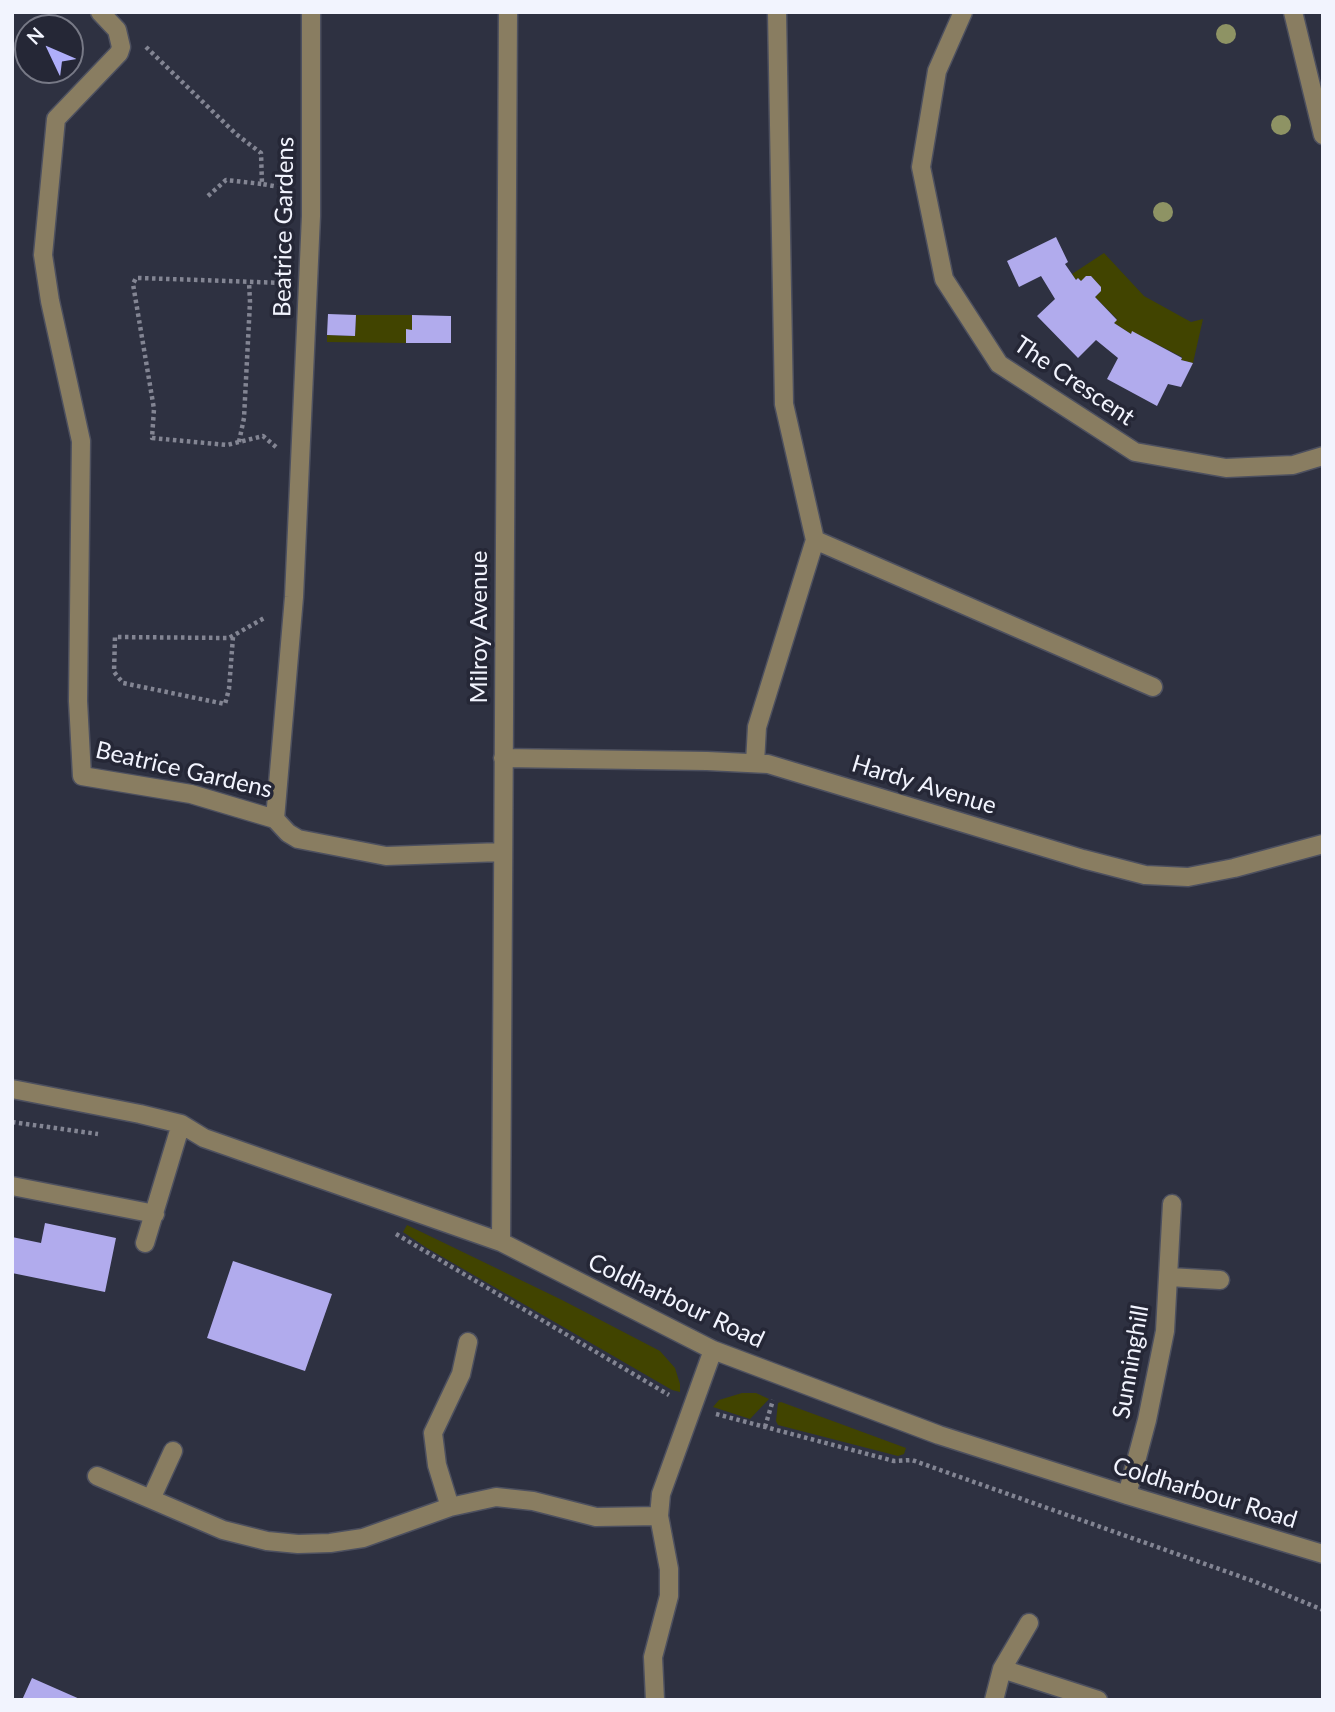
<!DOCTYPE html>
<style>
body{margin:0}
#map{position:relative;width:1335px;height:1712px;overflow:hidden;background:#2e3141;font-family:Lato,sans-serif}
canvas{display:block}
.frame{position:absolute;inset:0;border:14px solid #f2f4fe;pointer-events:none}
.north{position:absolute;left:14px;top:14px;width:70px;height:70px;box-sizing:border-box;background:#252736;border:2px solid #777986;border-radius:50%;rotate:314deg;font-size:19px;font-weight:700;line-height:28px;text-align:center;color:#f2f4fe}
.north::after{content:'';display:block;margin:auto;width:24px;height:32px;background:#afaefa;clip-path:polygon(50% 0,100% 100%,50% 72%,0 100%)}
</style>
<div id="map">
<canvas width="1335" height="1712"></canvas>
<div class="frame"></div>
<div class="north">N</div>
</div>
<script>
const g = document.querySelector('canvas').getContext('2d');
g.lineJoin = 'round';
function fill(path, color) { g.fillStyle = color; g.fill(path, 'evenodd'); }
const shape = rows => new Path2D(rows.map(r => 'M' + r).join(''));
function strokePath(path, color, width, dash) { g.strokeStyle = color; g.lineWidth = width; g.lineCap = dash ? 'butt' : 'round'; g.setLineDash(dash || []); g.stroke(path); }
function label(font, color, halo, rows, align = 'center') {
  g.font = font + ' Lato,sans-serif'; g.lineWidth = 7; g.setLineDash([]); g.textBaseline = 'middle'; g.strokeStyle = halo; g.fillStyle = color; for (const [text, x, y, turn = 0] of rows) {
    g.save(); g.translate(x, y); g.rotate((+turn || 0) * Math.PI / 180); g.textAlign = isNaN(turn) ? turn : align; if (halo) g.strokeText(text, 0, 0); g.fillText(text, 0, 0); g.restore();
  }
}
fill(shape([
 [1104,253,1144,296,1191,322,1203,319,1193,363,1181,360,1182,357,1133,332,1131,334,1114,323,1117,319,1095,297,1101,291,1101,287,1091,276,1081,281,1078,278,1076,280,1072,274],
 [356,315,412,315,412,330,406,330,406,343,327,342,327,335,355,336],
 [407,1225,562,1300,660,1351,675,1368,680,1384,680,1392,672,1390,427,1248,403,1232],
 [742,1393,756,1393,769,1399,750,1419,713,1407,719,1400],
 [781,1402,906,1448,904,1454,898,1456,778,1425,776,1421,778,1403]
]), '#414400');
fill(shape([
 [1056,237,1068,262,1065,264,1076,280,1078,278,1081,281,1086,276,1091,276,1101,287,1101,291,1095,297,1117,320,1114,323,1131,334,1132,331,1182,358,1181,360,1193,363,1181,387,1168,384,1157,406,1107,379,1118,358,1096,340,1078,358,1037,316,1055,299,1041,276,1019,287,1007,261],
 [328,314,356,315,355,336,327,335],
 [412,315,451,316,451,343,406,343,406,329,412,330],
 [45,1223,116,1238,105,1292,12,1273,12,1237,41,1243],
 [233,1261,332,1294,305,1371,207,1338],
 [32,1678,82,1700,22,1700]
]), '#b1abed');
const minor = shape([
 [100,12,117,30,121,47,119,53,56,119,43,255,50,301,81,441,78,701,82,776,191,794,275,819,294,597,311,216,311,12],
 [777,12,784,404,815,540,1153,687],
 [963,12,937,71,921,167,944,279,999,364,1135,452,1226,468,1293,465,1323,456],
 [1293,12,1323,135],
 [503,758,707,761,768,764,1083,859,1145,875,1188,877,1234,868,1323,844],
 [755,763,757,727,815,540],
 [275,819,288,833,298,839,386,856,502,852],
 [12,1089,140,1114,181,1124,204,1138,501,1242,713,1350,939,1435,1127,1495,1323,1554],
 [12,1186,155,1214],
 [501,1242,508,12],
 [145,1243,181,1124],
 [1169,1277,1220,1280],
 [97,1476,223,1530,267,1541,298,1544,330,1543,363,1538,450,1507,496,1497,533,1501,596,1517,659,1516],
 [1127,1495,1147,1420,1165,1331,1172,1204],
 [151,1499,173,1451],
 [450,1507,437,1465,433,1433,461,1374,468,1342],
 [1002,1669,1098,1700],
 [655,1700,653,1657,669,1596,669,1569,659,1516,661,1494,713,1350],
 [994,1700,1002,1669,1029,1623]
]);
strokePath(minor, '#4d505f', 21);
strokePath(shape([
 [146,47,236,134,261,153,262,184,285,188],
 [208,196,226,180,262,184],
 [239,442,244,418,250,302,249,282],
 [276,447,263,436,227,445,152,438,154,409,133,284,136,278,141,278,283,283],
 [233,637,229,689,225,704,123,683,114,672,115,637,229,638,266,617],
 [12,1122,98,1134],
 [396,1234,669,1395],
 [716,1414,894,1461,912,1460,1253,1581,1323,1610],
 [765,1427,773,1400]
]), '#838593', 4.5, [3.5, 3.5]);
strokePath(minor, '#897d61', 18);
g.fillStyle = '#8e9364';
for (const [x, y] of [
 [1226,34],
 [1281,125],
 [1163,212]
]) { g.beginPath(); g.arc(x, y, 10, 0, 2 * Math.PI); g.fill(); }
label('24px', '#f2f4fe', '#252736', [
 ["Beatrice Gardens",284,227,-89],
 ["The Crescent",1074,381,34],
 ["Milroy Avenue",479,627,-90],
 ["Beatrice Gardens",184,770,13],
 ["Hardy Avenue",924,785,17],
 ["Coldharbour Road",676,1301,25],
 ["Sunninghill",1131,1362,-80],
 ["Coldharbour Road",1205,1493,17]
]);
</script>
